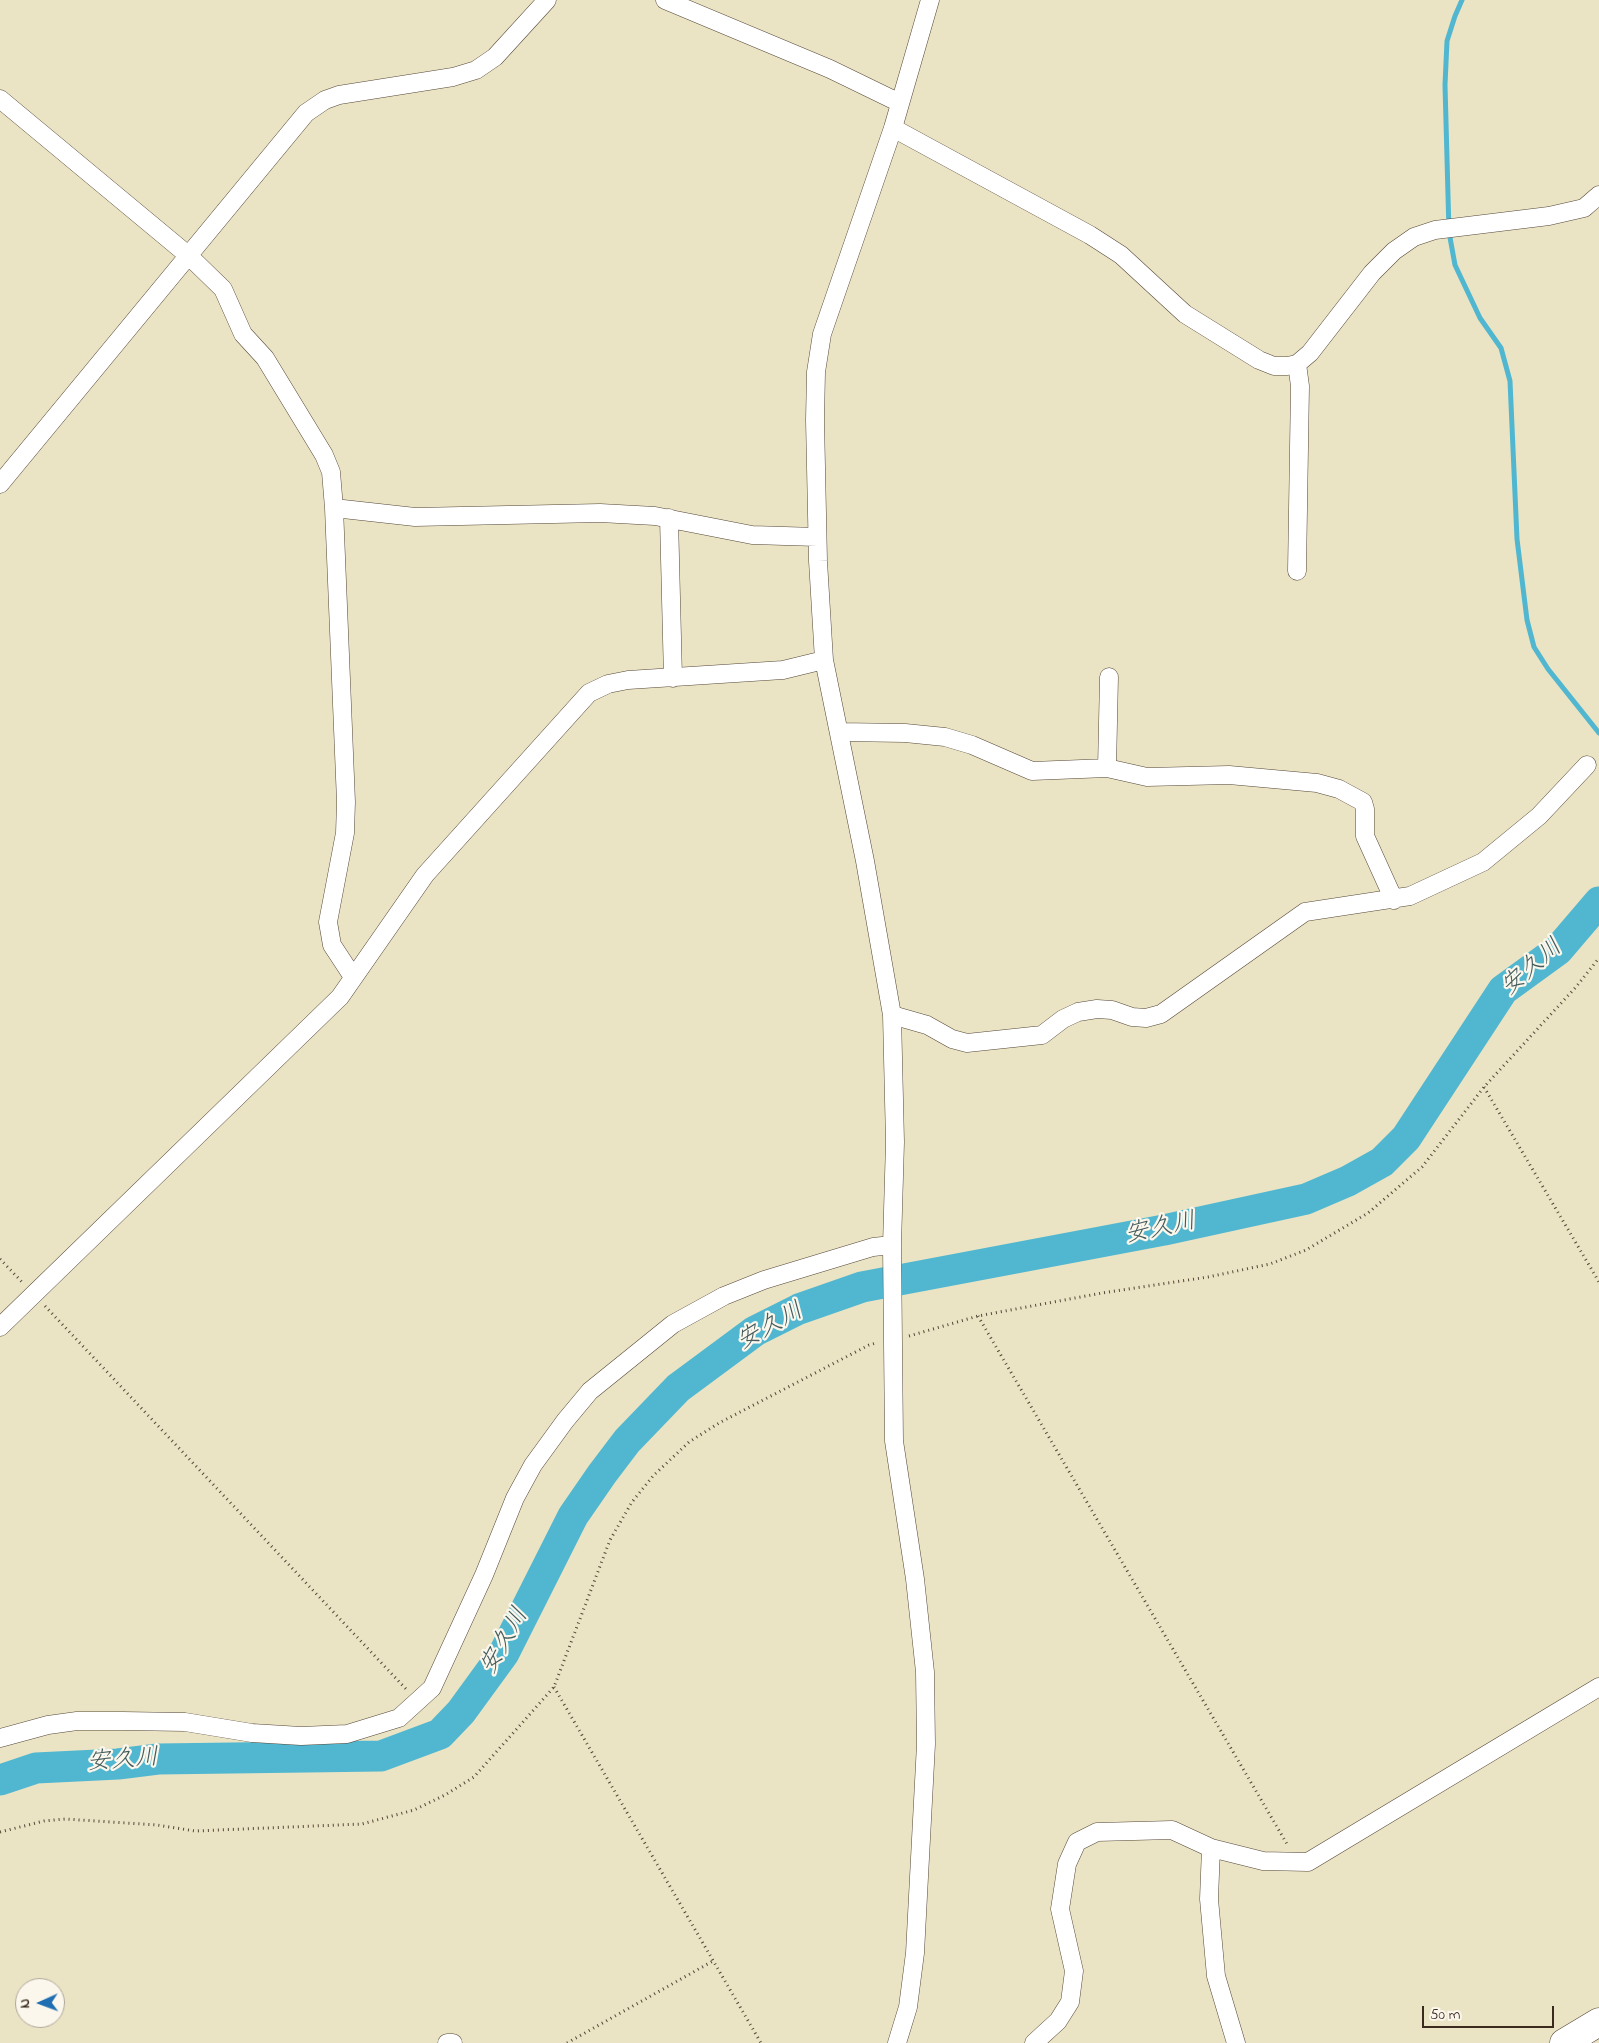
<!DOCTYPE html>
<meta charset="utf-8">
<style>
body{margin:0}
#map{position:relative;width:1599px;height:2043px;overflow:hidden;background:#eae4c4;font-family:"Indie Flower",sans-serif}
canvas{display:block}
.north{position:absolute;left:15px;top:1978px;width:50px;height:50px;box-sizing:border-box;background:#fbf7ec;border:1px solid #aea59a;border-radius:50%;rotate:268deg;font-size:14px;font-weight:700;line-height:20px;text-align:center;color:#3b2a1e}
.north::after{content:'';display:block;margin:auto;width:18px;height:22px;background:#1f6fb2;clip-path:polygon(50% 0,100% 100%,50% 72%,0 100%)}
.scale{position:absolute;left:1422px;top:2006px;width:132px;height:22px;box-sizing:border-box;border:2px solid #3b2a1e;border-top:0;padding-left:6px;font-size:15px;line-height:18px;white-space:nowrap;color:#3b2a1e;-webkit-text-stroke:4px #fbf7ec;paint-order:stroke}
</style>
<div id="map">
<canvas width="1599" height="2043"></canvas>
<div class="north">N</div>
<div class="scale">50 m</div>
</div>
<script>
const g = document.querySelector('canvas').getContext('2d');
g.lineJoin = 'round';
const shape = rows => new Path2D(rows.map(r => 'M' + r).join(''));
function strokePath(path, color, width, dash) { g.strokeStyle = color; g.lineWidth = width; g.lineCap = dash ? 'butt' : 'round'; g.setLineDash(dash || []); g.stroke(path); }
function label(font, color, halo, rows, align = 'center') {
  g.font = font + ' "Indie Flower","Klee One",sans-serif'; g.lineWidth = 4.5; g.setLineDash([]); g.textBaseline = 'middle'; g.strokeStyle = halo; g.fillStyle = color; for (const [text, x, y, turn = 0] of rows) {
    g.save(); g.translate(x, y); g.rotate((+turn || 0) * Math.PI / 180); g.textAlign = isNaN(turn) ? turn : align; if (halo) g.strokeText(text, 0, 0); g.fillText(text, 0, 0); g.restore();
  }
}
strokePath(shape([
 [1462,0,1455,16,1447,41,1445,85,1449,232,1455,265,1480,318,1501,348,1510,381,1517,539,1527,620,1534,647,1548,669,1599,733]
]), '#51b7d0', 5);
strokePath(shape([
 [0,1780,36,1768,118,1764,158,1759,381,1756,440,1734,461,1712,504,1653,573,1516,602,1474,627,1441,678,1388,755,1331,799,1309,862,1287,1164,1230,1306,1199,1348,1181,1382,1162,1406,1138,1503,990,1558,950,1599,902]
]), '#51b7d0', 31);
const street = shape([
 [665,0,830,69,900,103],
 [0,99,189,256,223,289,243,334,265,358,324,455,331,472,334,508,346,802,345,833,328,922,332,945,353,977],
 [893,128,1090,235,1121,255,1185,314,1259,360,1274,366,1287,366,1297,364,1310,353,1372,273,1394,251,1414,237,1435,230,1549,216,1584,208,1599,195],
 [1297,364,1300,386,1297,571],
 [0,484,306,113,325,100,339,95,453,77,476,70,495,57,547,0],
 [334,508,415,517,600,513,655,516,752,535,817,537],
 [669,518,673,678],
 [840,732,905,733,945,737,972,745,1032,771,1107,768,1147,777,1229,775,1317,783,1339,789,1363,802,1365,809,1365,836,1394,900],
 [1107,768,1109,677],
 [892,1015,927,1025,952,1039,967,1043,1042,1035,1063,1019,1078,1012,1097,1009,1112,1010,1132,1017,1146,1018,1161,1014,1305,912,1410,896,1483,862,1539,816,1587,765],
 [0,1327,340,997,425,875,589,693,608,684,628,680,783,670,824,660],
 [0,1738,48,1725,77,1721,123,1721,185,1722,252,1733,301,1736,347,1734,399,1718,432,1688,484,1575,515,1498,533,1465,565,1421,590,1391,673,1324,724,1296,764,1280,873,1247,892,1245],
 [1211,1848,1209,1899,1216,1976,1236,2043],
 [447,2043,453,2043],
 [897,2043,908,2007,915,1953,926,1744,925,1672,915,1579,894,1441,892,1245,895,1142,892,1015,865,861,824,660,818,561,815,420,816,372,822,334,893,128,930,0],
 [1034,2043,1058,2021,1070,2002,1074,1971,1060,1909,1067,1864,1077,1842,1097,1832,1172,1830,1211,1848,1263,1861,1308,1862,1599,1687]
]);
const highway = shape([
 [1564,2043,1599,2022]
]);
strokePath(street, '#554637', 19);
strokePath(highway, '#554637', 29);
strokePath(shape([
 [1484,1087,1599,1282],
 [0,1259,22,1282],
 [45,1306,406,1689],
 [978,1316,1287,1844],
 [909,1336,978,1316,1102,1293,1208,1277,1270,1264,1306,1250,1368,1213,1422,1167,1484,1087,1576,987,1599,958],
 [554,1687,761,2043],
 [0,1832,44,1821,65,1819,157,1825,195,1831,362,1824,414,1810,445,1795,474,1777,554,1687,610,1540,632,1502,653,1476,689,1442,719,1423,869,1345,876,1343],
 [567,2043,713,1961]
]), '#554637', 3, [1, 4]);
strokePath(street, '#fff', 18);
strokePath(highway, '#fff', 28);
label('italic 24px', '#435b5c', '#fbf7ec', [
 ["安久川",1533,969,-41],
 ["安久川",1161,1230,-12],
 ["安久川",771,1328,-29],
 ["安久川",506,1642,-60],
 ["安久川",123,1762,-4]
]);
</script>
